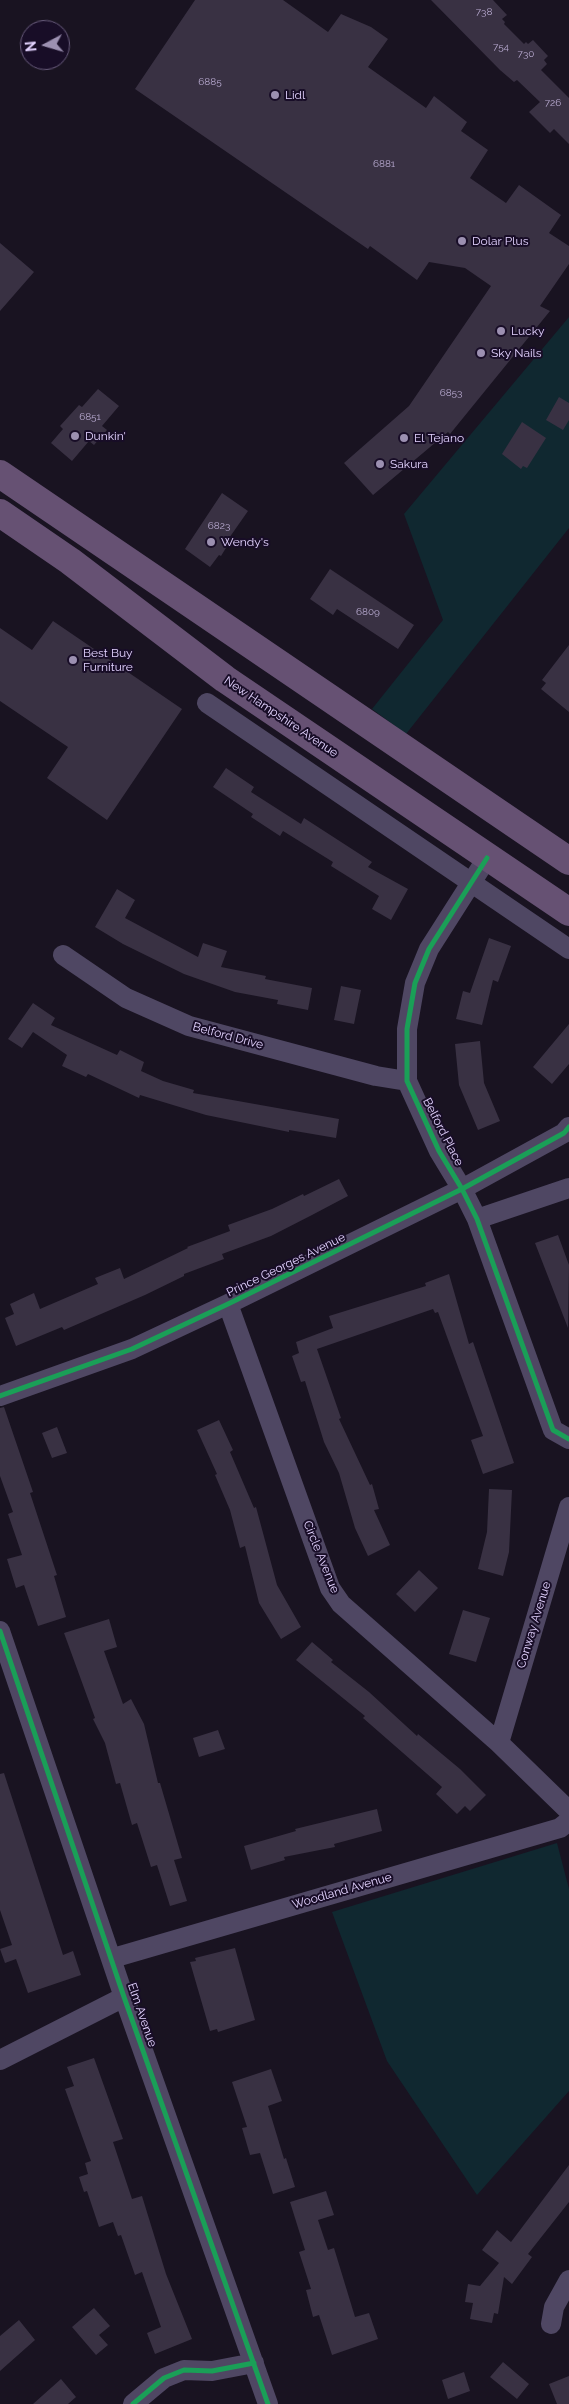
<!DOCTYPE html>
<style>
body{margin:0}
#map{position:relative;width:569px;height:2404px;overflow:hidden;background:#191321;font-family:Raleway,sans-serif}
canvas{display:block}
.north{position:absolute;left:20px;top:20px;width:50px;height:50px;box-sizing:border-box;background:#180d27;border:1px solid #695c7d;border-radius:50%;rotate:264deg;font-size:14px;font-weight:700;line-height:20px;text-align:center;color:#e3d3ff}
.north::after{content:'';display:block;margin:auto;width:18px;height:22px;background:#9c90b1;clip-path:polygon(50% 0,100% 100%,50% 72%,0 100%)}
</style>
<div id="map">
<canvas width="569" height="2404"></canvas>
<div class="north">N</div>
</div>
<script>
const g = document.querySelector('canvas').getContext('2d');
g.lineJoin = 'round';
function fill(path, color) { g.fillStyle = color; g.fill(path, 'evenodd'); }
const shape = rows => new Path2D(rows.map(r => 'M' + r).join(''));
function strokePath(path, color, width, dash) { g.strokeStyle = color; g.lineWidth = width; g.lineCap = dash ? 'butt' : 'round'; g.setLineDash(dash || []); g.stroke(path); }
function label(font, color, halo, rows, align = 'center') {
  g.font = font + ' Raleway,sans-serif'; g.lineWidth = 4; g.setLineDash([]); g.textBaseline = 'middle'; g.strokeStyle = halo; g.fillStyle = color; for (const [text, x, y, turn = 0] of rows) {
    g.save(); g.translate(x, y); g.rotate((+turn || 0) * Math.PI / 180); g.textAlign = isNaN(turn) ? turn : align; if (halo) g.strokeText(text, 0, 0); g.fillText(text, 0, 0); g.restore();
  }
}
fill(shape([
 [569,317,569,528,406,734,372,709,443,620,404,514],
 [557,1843,569,1889,569,2091,477,2195,387,2061,332,1912]
]), '#102830');
fill(shape([
 [195,0,283,0,328,32,341,14,371,27,388,39,368,67,426,108,434,96,467,122,461,131,488,150,470,178,506,203,519,185,561,215,549,233,569,246,569,264,540,306,550,311,450,434,448,432,373,495,344,463,409,406,491,286,465,268,429,262,417,280,370,246,368,249,135,89],
 [431,0,493,0,507,15,502,19,505,22,504,24,524,44,526,42,528,44,533,40,548,56,544,60,547,64,541,70,569,98,569,144,554,129,550,133,529,112,540,102,517,80,514,82,500,70],
 [0,243,34,272,0,311],
 [98,389,119,406,102,426,107,430,94,445,89,441,72,461,51,443,63,429,60,426,79,405,82,407],
 [559,397,569,403,569,420,563,430,546,420],
 [522,422,546,438,527,468,523,466,521,469,502,454],
 [222,493,248,511,227,541,229,543,221,556,219,555,210,567,185,549],
 [330,569,414,625,398,649,337,609,333,615,310,599],
 [53,621,182,709,107,820,47,778,68,747,0,701,0,628,32,650],
 [569,645,569,712,541,689,546,683,542,680],
 [226,768,254,787,251,792,301,824,304,818,372,862,368,867,408,889,391,920,372,909,379,896,331,866,333,862,283,831,280,836,251,817,253,814,213,787],
 [117,889,135,900,125,918,198,957,203,943,227,951,221,967,266,976,265,979,312,988,308,1010,277,1004,278,1000,235,992,184,974,123,944,95,927],
 [489,938,511,946,498,982,493,980,482,1025,456,1019,463,991,470,993],
 [341,986,361,990,354,1024,334,1020],
 [33,1003,55,1018,51,1025,117,1055,120,1050,144,1062,141,1071,163,1081,194,1090,193,1093,339,1119,336,1138,289,1130,289,1132,206,1115,140,1095,139,1098,88,1074,86,1077,62,1066,67,1055,33,1032,22,1048,8,1039],
 [569,1024,569,1064,552,1084,533,1067],
 [480,1041,484,1083,500,1121,478,1130,459,1085,455,1044],
 [339,1179,348,1196,312,1215,271,1236,222,1254,224,1259,184,1274,184,1276,145,1295,64,1330,62,1327,16,1346,5,1318,14,1314,10,1304,34,1293,40,1309,98,1284,95,1278,120,1268,124,1279,188,1248,187,1247,230,1231,228,1225,272,1209,303,1194,304,1196],
 [558,1235,569,1265,568,1328,535,1243],
 [449,1274,469,1344,473,1342,514,1463,483,1474,471,1440,483,1436,438,1312,435,1313,433,1309,317,1349,341,1418,339,1419,370,1485,372,1484,379,1509,374,1510,390,1545,368,1556,355,1528,339,1473,324,1442,305,1381,301,1382,292,1356,299,1353,296,1342,333,1328,329,1316,426,1286,425,1283],
 [4,1407,33,1492,30,1493,57,1575,54,1576,66,1617,38,1626,24,1585,16,1588,7,1559,22,1555,8,1514,13,1512,0,1476,0,1408],
 [219,1420,233,1450,230,1452,254,1508,256,1507,277,1585,301,1627,281,1639,259,1603,245,1546,240,1548,230,1510,215,1475,217,1474,197,1430],
 [57,1427,67,1453,52,1458,42,1433],
 [489,1489,512,1490,509,1552,503,1576,478,1569,487,1532],
 [419,1570,438,1588,415,1612,396,1594],
 [463,1610,490,1618,476,1662,449,1654],
 [109,1619,117,1647,104,1651,123,1704,131,1699,144,1724,158,1783,160,1783,182,1858,174,1860,187,1901,170,1906,157,1865,151,1867,137,1823,132,1825,120,1783,116,1784,105,1743,93,1719,95,1718,64,1633],
 [312,1642,333,1660,331,1662,369,1692,417,1736,418,1734,460,1769,486,1795,470,1811,465,1806,457,1814,436,1794,442,1787,363,1718,365,1716,296,1660],
 [218,1730,225,1749,199,1757,193,1738],
 [4,1773,63,1955,73,1951,81,1975,28,1993,16,1959,5,1963,0,1949,12,1945,0,1910,0,1774],
 [377,1809,382,1831,334,1844,335,1847,284,1857,285,1860,251,1870,244,1846,296,1831,295,1829],
 [235,1948,255,2020,218,2032,217,2029,210,2031,190,1962,196,1961,195,1958],
 [94,2058,123,2139,113,2142,132,2199,142,2196,166,2274,192,2339,155,2354,147,2333,161,2327,142,2272,135,2275,121,2235,118,2236,113,2222,99,2227,87,2191,84,2192,79,2177,88,2174,85,2163,91,2161,65,2089,74,2086,67,2067],
 [271,2069,282,2101,268,2106,284,2159,286,2158,295,2187,273,2194,260,2153,250,2155,242,2128,247,2127,232,2082],
 [569,2165,569,2202,528,2254,532,2257,512,2284,504,2277,498,2314,494,2313,492,2323,470,2319,473,2303,465,2302,468,2284,480,2286,499,2263,482,2250,497,2230,511,2242],
 [326,2191,334,2215,318,2220,328,2250,334,2248,355,2317,369,2313,378,2339,332,2355,319,2315,313,2317,306,2290,311,2289,299,2252,305,2250,290,2202],
 [94,2308,110,2326,99,2335,108,2345,96,2355,72,2327],
 [19,2320,35,2340,0,2371,0,2336],
 [503,2362,529,2384,517,2399,490,2377],
 [464,2372,470,2391,448,2399,442,2380],
 [569,2376,569,2404,557,2404,549,2384],
 [61,2379,76,2397,68,2404,33,2404]
]), '#393143');
strokePath(shape([
 [207,703,569,949],
 [487,858,429,949,415,983,407,1029,407,1081,439,1151,462,1189,477,1219,553,1430,569,1439],
 [63,955,126,998,189,1026,376,1076,407,1081],
 [477,1219,569,1188],
 [228,1304,330,1588,341,1604,499,1743,569,1811],
 [0,1396,132,1349,228,1304,462,1189,564,1133,569,1127],
 [0,1631,124,1997,268,2404],
 [499,1743,569,1507],
 [113,1958,560,1828,569,1821],
 [0,2060,124,1997],
 [551,2324,554,2307,569,2280],
 [133,2404,164,2378,184,2370,212,2371,254,2363]
]), '#4f4763', 20);
strokePath(shape([
 [0,474,569,861],
 [0,513,70,561,225,679,569,912]
]), '#665173', 28);
strokePath(shape([
 [487,858,429,949,415,983,407,1029,407,1081,439,1151,462,1189,477,1219,553,1430,569,1439],
 [0,1396,132,1349,228,1304,462,1189,564,1133,569,1127],
 [0,1631,124,1997,268,2404],
 [133,2404,164,2378,184,2370,212,2371,254,2363]
]), '#1a9f57', 5);
for (const [x, y, r, color] of [
 [275,95,5,"#9c90b1"],
 [462,241,5,"#9c90b1"],
 [501,331,5,"#9c90b1"],
 [481,353,5,"#9c90b1"],
 [75,436,5,"#9c90b1"],
 [404,438,5,"#9c90b1"],
 [380,464,5,"#9c90b1"],
 [211,542,5,"#9c90b1"],
 [73,660,5,"#9c90b1"]
]) { const dot = new Path2D(); dot.arc(x, y, r, 0, 2 * Math.PI); g.fillStyle = color; g.fill(dot); strokePath(dot, '#180d27', 2); }
label('10px', '#b8aad0', null, [
 ["738",484,12],
 ["754",501,47],
 ["730",526,54],
 ["6885",210,82],
 ["726",553,103],
 ["6881",384,164],
 ["6853",451,393],
 ["6851",90,417],
 ["6823",219,526],
 ["6809",368,612]
]);
label('12px', '#e3d3ff', '#180d27', [
 ["Lidl",285,95],
 ["Dolar Plus",472,241],
 ["Lucky",511,331],
 ["Sky Nails",491,353],
 ["Dunkin'",85,436],
 ["El Tejano",414,438],
 ["Sakura",390,464],
 ["Wendy's",221,542],
 ["Best Buy",83,653],
 ["Furniture",83,667]
], 'left');
label('12px', '#e3d3ff', '#180d27', [
 ["New Hampshire Avenue",281,717,34],
 ["Belford Drive",228,1036,15],
 ["Belford Place",443,1132,63],
 ["Prince Georges Avenue",286,1265,-26],
 ["Circle Avenue",321,1557,68],
 ["Conway Avenue",534,1625,-73],
 ["Woodland Avenue",342,1891,-16],
 ["Elm Avenue",142,2015,71]
]);
</script>
